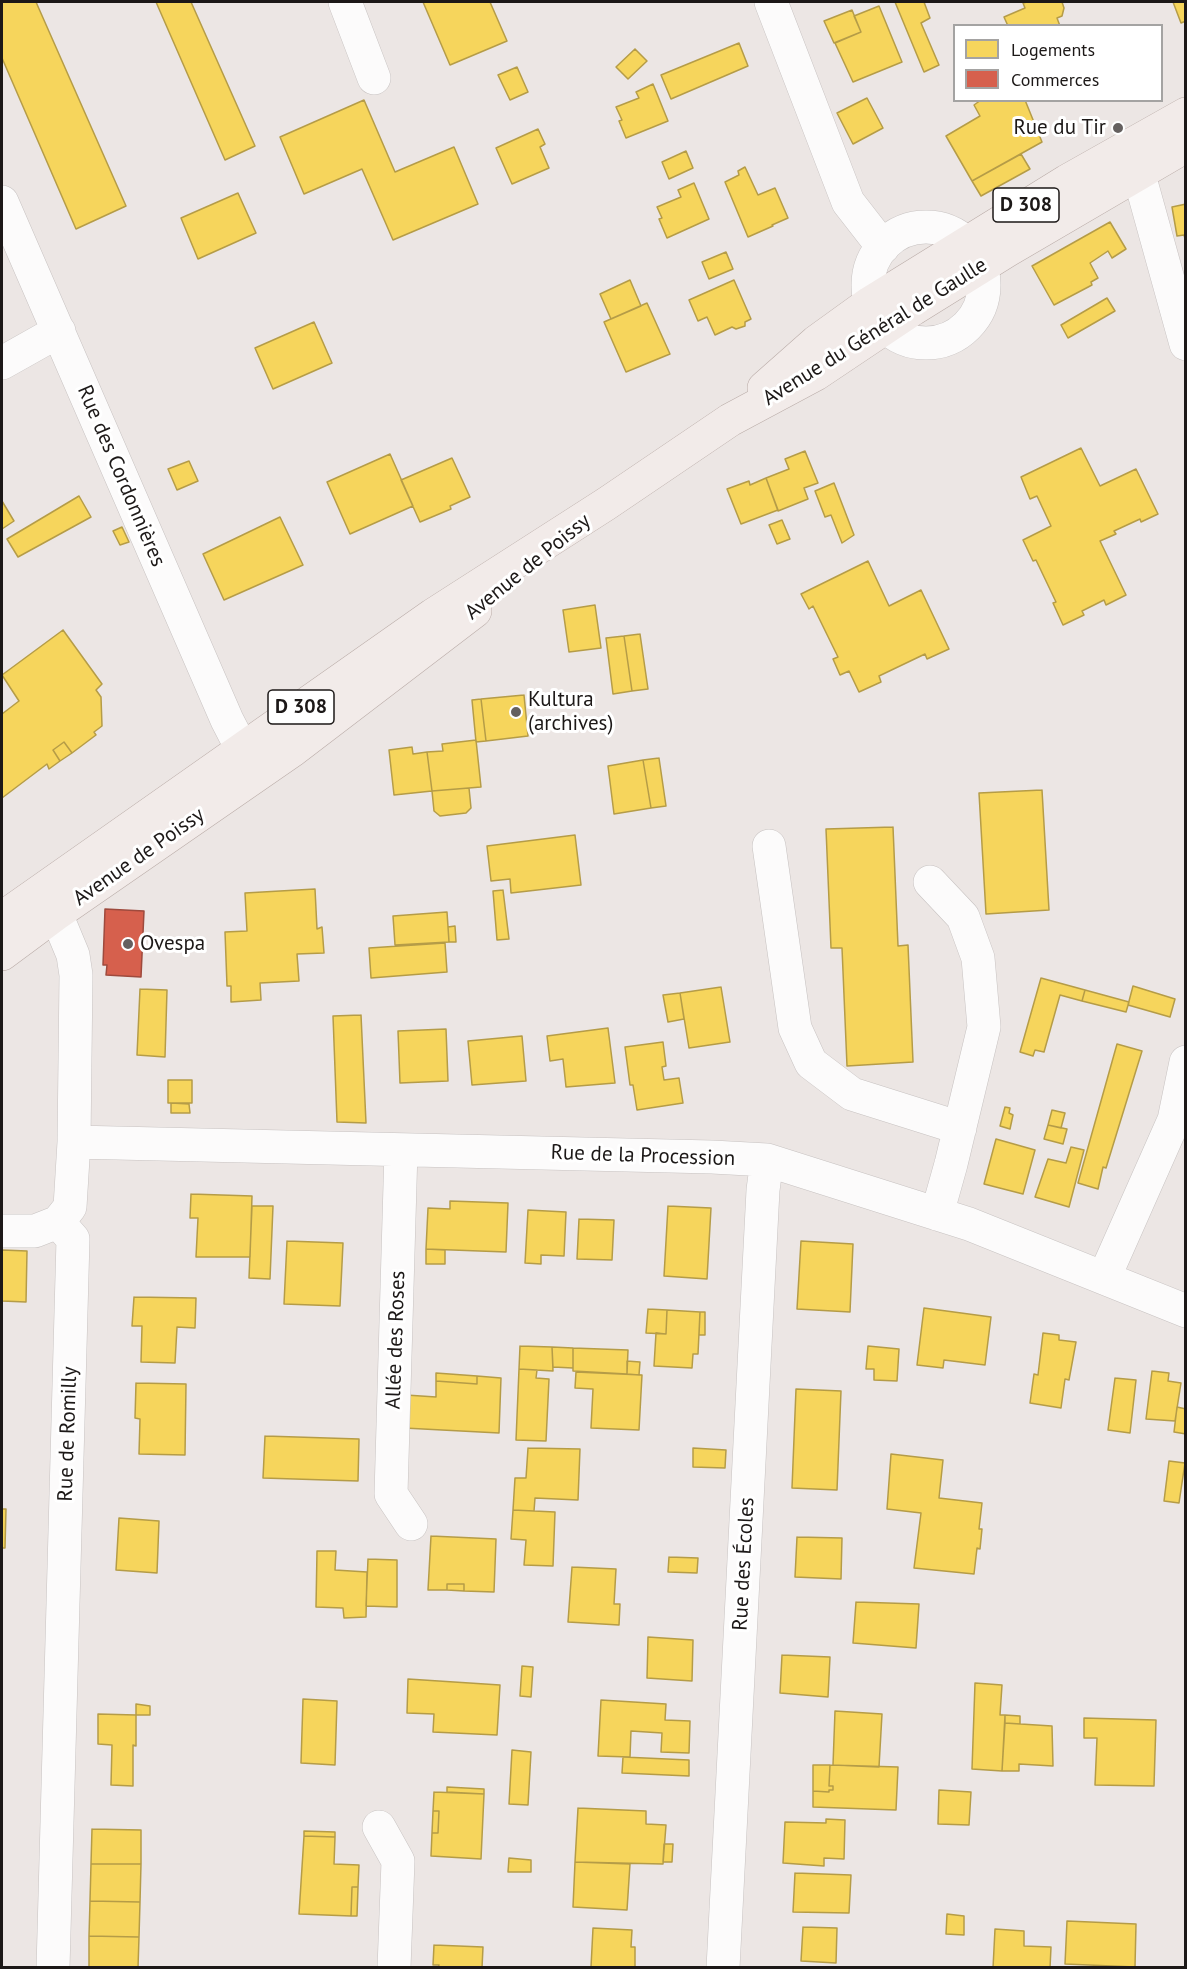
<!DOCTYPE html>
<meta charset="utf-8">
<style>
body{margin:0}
#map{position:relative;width:1187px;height:1969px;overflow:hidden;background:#ece6e4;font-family:"PT Sans",sans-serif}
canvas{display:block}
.frame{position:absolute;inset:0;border:3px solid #1c1817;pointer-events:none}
.legend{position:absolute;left:953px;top:24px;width:210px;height:78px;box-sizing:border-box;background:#fff;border:2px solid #a4a3a2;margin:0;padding:8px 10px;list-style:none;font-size:18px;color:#1c1817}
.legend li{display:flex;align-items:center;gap:12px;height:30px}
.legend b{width:30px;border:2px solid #a4a3a2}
</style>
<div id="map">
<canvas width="1187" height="1969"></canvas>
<div class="frame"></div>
<ul class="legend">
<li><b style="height:16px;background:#f6d55c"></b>Logements</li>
<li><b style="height:16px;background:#d6604d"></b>Commerces</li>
</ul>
</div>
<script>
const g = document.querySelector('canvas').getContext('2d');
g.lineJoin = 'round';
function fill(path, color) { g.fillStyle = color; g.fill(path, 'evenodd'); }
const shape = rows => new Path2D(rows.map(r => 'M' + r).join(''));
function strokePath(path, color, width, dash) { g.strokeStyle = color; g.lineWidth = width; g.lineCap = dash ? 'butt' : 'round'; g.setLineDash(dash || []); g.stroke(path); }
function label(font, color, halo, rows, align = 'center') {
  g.font = font + ' "PT Sans",sans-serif'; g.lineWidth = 6; g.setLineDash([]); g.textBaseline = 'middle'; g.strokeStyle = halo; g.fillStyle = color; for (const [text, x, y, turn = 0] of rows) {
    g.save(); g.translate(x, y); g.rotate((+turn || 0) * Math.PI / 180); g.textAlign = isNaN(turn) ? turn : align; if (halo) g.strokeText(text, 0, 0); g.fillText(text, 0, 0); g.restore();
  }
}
const homes = shape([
 [2,2,36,2,126,206,76,229,2,58,2,2],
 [156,2,191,2,255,146,225,160,156,2],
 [423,2,490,2,507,41,450,65,423,2],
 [895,2,924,2,930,18,921,23,939,65,924,72,895,2],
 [1027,2,1062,2,1064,8,1062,16,1057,18,1060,26,1008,26,1004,17,1025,8,1023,3,1027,2],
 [1173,2,1186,2,1186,21,1181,23,1173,2],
 [879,6,902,62,853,82,835,43,861,32,854,16,879,6],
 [852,10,861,32,834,43,824,21,852,10],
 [739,43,748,66,671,99,661,75,739,43],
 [635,49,647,61,628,79,616,67,635,49],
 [517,67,528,92,510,100,498,75,517,67],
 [653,84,668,121,626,138,619,121,622,120,616,107,639,98,636,92,653,84],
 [867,98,883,128,853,144,837,113,867,98],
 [364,100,395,172,454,147,478,204,393,240,362,169,304,194,280,137,364,100],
 [981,100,1025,100,1042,142,972,181,946,136,980,116,974,105,981,100],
 [538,129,545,144,540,147,549,168,512,184,496,148,538,129],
 [686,151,693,168,669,179,662,162,686,151],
 [1021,154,1030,169,981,196,972,181,1021,154],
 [745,167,758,195,775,188,788,218,772,225,773,226,748,237,725,182,739,175,738,171,745,167],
 [694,183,709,219,667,238,659,219,662,218,657,207,681,197,678,190,694,183],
 [238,193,256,233,198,259,181,218,238,193],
 [1186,204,1186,242,1184,235,1177,236,1172,207,1186,204],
 [1110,222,1126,249,1112,258,1108,251,1090,263,1098,278,1091,282,1092,285,1054,305,1032,266,1110,222],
 [726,252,733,269,709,279,702,262,726,252],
 [630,280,641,306,611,319,600,294,630,280],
 [734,280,751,319,745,322,745,326,736,329,732,327,715,335,707,317,698,321,689,300,734,280],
 [1107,298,1115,311,1068,338,1061,325,1107,298],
 [647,303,670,354,626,372,604,322,647,303],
 [314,322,332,363,273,389,255,348,314,322],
 [1081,448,1100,486,1136,469,1158,514,1141,522,1140,519,1114,531,1116,534,1100,541,1126,595,1106,605,1104,600,1082,611,1084,615,1063,625,1053,603,1056,602,1036,560,1033,561,1023,540,1051,526,1037,496,1030,499,1021,477,1081,448],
 [805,451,818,483,804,488,808,499,778,511,766,478,789,469,785,459,805,451],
 [390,454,413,506,350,534,327,482,390,454],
 [452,458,470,497,450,506,451,509,420,522,401,480,452,458],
 [189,461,198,481,177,490,168,469,189,461],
 [766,478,778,510,741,524,727,489,749,481,750,485,766,478],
 [834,483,854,535,842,543,831,515,825,517,815,491,834,483],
 [79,496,91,517,18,557,7,539,79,496],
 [2,501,14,521,2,529,2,501],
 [280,517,303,565,224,600,203,554,280,517],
 [782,520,790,539,777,544,769,525,782,520],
 [122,527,129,542,120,545,113,531,122,527],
 [868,561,889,606,921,590,949,649,927,659,925,654,879,676,881,682,859,692,849,671,840,675,833,659,838,657,813,606,809,609,801,594,868,561],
 [595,605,601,648,569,652,563,610,595,605],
 [63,630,102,684,96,690,101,697,102,726,94,732,96,735,72,753,64,742,53,750,60,761,49,769,47,764,2,798,2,714,19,701,2,675,63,630],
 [640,634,648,689,632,691,624,636,640,634],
 [624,636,632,691,613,694,606,638,624,636],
 [524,695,528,736,486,741,481,699,524,695],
 [481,699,486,741,476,742,472,700,481,699],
 [476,740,481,787,432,791,427,752,443,751,442,744,476,740],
 [64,742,72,753,60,761,53,750,64,742],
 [412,747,413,754,427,752,432,791,394,795,389,750,412,747],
 [659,758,666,806,651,808,643,760,659,758],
 [643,760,651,808,614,814,608,766,643,760],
 [469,788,471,808,466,813,440,816,434,811,432,791,469,788],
 [1042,790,1049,910,986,914,979,793,1042,790],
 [893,827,898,946,908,945,913,1062,847,1066,842,948,831,948,826,829,893,827],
 [575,835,581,885,511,893,510,879,491,881,487,846,575,835],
 [315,889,317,929,322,927,324,953,297,954,299,981,260,983,261,1000,231,1002,231,986,227,986,225,932,247,931,245,893,315,889],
 [503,890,509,939,497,940,493,891,503,890],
 [447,912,449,942,395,945,393,916,447,912],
 [455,926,456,942,449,942,448,927,455,926],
 [445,943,447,972,371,978,369,948,445,943],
 [1041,978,1085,990,1082,1001,1060,995,1044,1052,1035,1050,1033,1056,1020,1052,1041,978],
 [1133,986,1175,999,1170,1017,1128,1005,1133,986],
 [721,987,730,1042,689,1048,680,993,721,987],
 [140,989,167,990,165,1057,137,1055,140,989],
 [1085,990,1129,1002,1126,1012,1082,1001,1085,990],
 [680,993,684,1019,668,1022,663,995,680,993],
 [361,1015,366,1123,337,1122,333,1016,361,1015],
 [608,1028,615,1083,566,1087,563,1059,550,1061,547,1036,608,1028],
 [446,1029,448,1081,400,1083,398,1031,446,1029],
 [522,1036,526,1081,472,1085,468,1041,522,1036],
 [663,1042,666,1066,662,1067,664,1080,679,1078,683,1103,637,1110,633,1085,630,1085,625,1047,663,1042],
 [1117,1044,1142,1051,1106,1168,1103,1167,1098,1189,1078,1183,1117,1044],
 [168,1080,192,1080,192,1103,168,1103,168,1080],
 [171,1103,189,1104,190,1113,171,1113,171,1103],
 [1005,1107,1010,1108,1009,1113,1013,1115,1010,1129,1000,1126,1005,1107],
 [1052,1110,1065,1113,1061,1128,1048,1125,1052,1110],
 [1048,1125,1067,1129,1063,1144,1044,1139,1048,1125],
 [996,1139,1035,1150,1023,1194,984,1184,996,1139],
 [1071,1147,1084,1150,1069,1207,1035,1197,1048,1159,1066,1163,1071,1147],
 [191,1194,252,1196,250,1257,196,1257,198,1218,190,1218,191,1194],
 [450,1201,508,1203,506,1252,426,1249,428,1208,450,1209,450,1201],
 [252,1206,273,1206,270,1279,249,1278,252,1206],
 [668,1206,711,1208,707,1279,664,1276,668,1206],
 [528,1210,566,1212,564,1256,541,1255,541,1264,525,1263,528,1210],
 [579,1219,614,1220,612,1260,577,1259,579,1219],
 [287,1241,343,1243,340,1306,284,1304,287,1241],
 [801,1241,853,1244,850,1312,797,1309,801,1241],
 [426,1249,445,1250,445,1264,426,1264,426,1249],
 [2,1250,27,1251,26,1302,2,1301,2,1250],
 [134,1297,196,1298,195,1328,177,1327,175,1363,141,1362,142,1326,132,1326,134,1297],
 [924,1308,991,1317,985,1365,944,1360,943,1368,917,1365,924,1308],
 [648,1309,667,1310,666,1334,646,1333,648,1309],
 [667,1310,700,1312,698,1354,693,1354,692,1368,654,1366,656,1333,666,1334,667,1310],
 [700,1312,705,1312,705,1335,699,1335,700,1312],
 [1043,1333,1059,1335,1059,1340,1076,1342,1069,1380,1065,1379,1061,1408,1030,1403,1034,1374,1038,1375,1043,1333],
 [520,1346,552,1347,553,1371,519,1369,520,1346],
 [868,1346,899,1349,897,1381,874,1380,874,1369,866,1369,868,1346],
 [552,1347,573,1348,573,1368,553,1367,552,1347],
 [573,1348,628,1350,627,1374,573,1371,573,1348],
 [627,1361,640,1362,639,1375,627,1374,627,1361],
 [519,1369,537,1370,536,1378,549,1379,546,1441,516,1440,519,1369],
 [1152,1371,1169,1373,1168,1381,1181,1383,1175,1421,1146,1419,1152,1371],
 [576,1372,642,1375,639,1430,591,1428,593,1389,575,1388,576,1372],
 [436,1373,477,1376,477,1384,436,1381,436,1373],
 [477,1376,501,1378,499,1433,404,1428,406,1395,436,1397,436,1381,477,1384,477,1376],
 [1115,1378,1136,1380,1130,1433,1108,1430,1115,1378],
 [136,1383,186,1384,185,1455,139,1454,140,1419,135,1418,136,1383],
 [796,1389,841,1391,837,1490,792,1488,796,1389],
 [1177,1407,1186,1409,1186,1434,1174,1432,1177,1407],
 [265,1436,359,1439,358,1481,263,1478,265,1436],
 [528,1448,580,1449,578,1500,535,1498,534,1511,513,1510,515,1478,526,1478,528,1448],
 [693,1448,726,1450,725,1468,693,1467,693,1448],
 [891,1454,943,1460,939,1498,982,1503,979,1529,982,1529,980,1549,977,1548,974,1574,914,1568,921,1513,887,1509,891,1454],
 [1169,1461,1185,1463,1179,1503,1164,1501,1169,1461],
 [2,1509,6,1509,5,1548,2,1548,2,1509],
 [513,1510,555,1512,553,1566,524,1565,526,1540,511,1539,513,1510],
 [119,1518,159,1521,157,1573,116,1570,119,1518],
 [431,1536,496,1539,494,1592,464,1591,464,1584,447,1584,447,1590,428,1590,431,1536],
 [797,1537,842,1538,841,1579,795,1577,797,1537],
 [317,1551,336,1551,335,1570,367,1572,366,1617,344,1618,343,1608,316,1607,317,1551],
 [669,1557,698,1558,697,1573,668,1572,669,1557],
 [368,1559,397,1560,397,1607,366,1606,368,1559],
 [572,1567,616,1569,614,1604,620,1604,619,1625,568,1622,572,1567],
 [447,1584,464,1584,464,1591,447,1590,447,1584],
 [856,1602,919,1604,916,1648,853,1643,856,1602],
 [648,1637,693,1640,692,1681,647,1678,648,1637],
 [782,1655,830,1657,828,1697,780,1693,782,1655],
 [522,1666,533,1667,531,1697,520,1696,522,1666],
 [408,1679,500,1685,497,1735,433,1732,434,1714,407,1713,408,1679],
 [975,1683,1002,1685,1000,1715,1005,1715,1002,1771,972,1769,975,1683],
 [303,1699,337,1701,335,1765,301,1763,303,1699],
 [601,1700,666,1704,665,1720,690,1721,689,1753,661,1752,662,1733,631,1731,630,1757,598,1756,601,1700],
 [136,1704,150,1706,150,1715,136,1715,136,1704],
 [835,1711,882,1714,879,1767,833,1765,835,1711],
 [98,1714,136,1715,136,1746,133,1745,133,1786,111,1785,112,1745,98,1744,98,1714],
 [1005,1715,1020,1716,1020,1724,1005,1723,1005,1715],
 [1084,1718,1156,1720,1154,1786,1095,1785,1097,1738,1084,1738,1084,1718],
 [1005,1723,1052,1726,1053,1766,1019,1764,1019,1771,1002,1771,1005,1723],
 [512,1750,531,1752,528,1805,509,1804,512,1750],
 [623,1757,689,1760,689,1776,622,1773,623,1757],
 [813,1765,830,1765,829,1786,833,1786,833,1790,829,1790,829,1792,813,1791,813,1765],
 [830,1765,898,1767,896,1810,813,1807,813,1791,829,1792,829,1790,833,1790,833,1786,829,1786,830,1765],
 [447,1787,484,1789,484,1794,447,1792,447,1787],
 [939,1790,971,1792,969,1825,938,1824,939,1790],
 [434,1792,484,1794,481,1859,431,1856,432,1833,438,1833,439,1811,433,1811,434,1792],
 [578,1808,646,1811,646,1824,666,1825,663,1864,575,1862,578,1808],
 [433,1811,439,1811,438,1833,432,1833,433,1811],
 [826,1819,845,1820,844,1859,824,1858,824,1866,783,1863,785,1822,826,1823,826,1819],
 [92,1829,141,1830,141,1864,91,1864,92,1829],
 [304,1831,335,1832,335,1837,304,1836,304,1831],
 [304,1836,335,1837,334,1864,359,1865,358,1887,352,1887,351,1916,299,1914,304,1836],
 [664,1844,673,1844,672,1862,663,1862,664,1844],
 [509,1858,531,1860,531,1872,508,1872,509,1858],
 [575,1862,630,1864,627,1910,573,1907,575,1862],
 [91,1864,141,1864,140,1902,90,1901,91,1864],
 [795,1873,851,1875,849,1913,793,1912,795,1873],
 [352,1887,358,1887,357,1916,351,1916,352,1887],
 [90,1901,140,1902,139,1937,89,1936,90,1901],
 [947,1914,964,1916,964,1935,946,1934,947,1914],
 [1067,1921,1136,1924,1135,1967,1065,1964,1067,1921],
 [803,1927,837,1928,836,1963,801,1961,803,1927],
 [593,1928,632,1930,631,1947,635,1947,635,1968,591,1967,593,1928],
 [995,1929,1024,1931,1024,1946,1051,1947,1050,1968,993,1968,995,1929],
 [89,1936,139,1937,138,1968,89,1968,89,1936],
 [434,1945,483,1947,482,1968,438,1968,439,1965,433,1965,434,1945]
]);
fill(homes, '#f6d55c');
strokePath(homes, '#b59c47', 1.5);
const shops = shape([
 [105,909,144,911,141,977,106,975,107,965,103,965,105,909]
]);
fill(shops, '#d6604d');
strokePath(shops, '#9e4a3d', 1.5);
const minor = shape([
 [345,2,374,78],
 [771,2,848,202,883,247],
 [1131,146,1186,344],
 [2,202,227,720,242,749],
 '868 285a58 58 0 1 1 116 0a58 58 0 1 1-116 0Z',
 [2,363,59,331],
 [769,846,795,1028,811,1063,852,1094,960,1128],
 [930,882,963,917,978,958,984,1027,951,1164,937,1214],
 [74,1142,712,1157,767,1160,969,1224,1186,1311],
 [401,1150,391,1494,411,1524],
 [2,1231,35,1231,58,1222,70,1207,74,1142,76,975,73,955,56,914],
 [1104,1278,1174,1120,1186,1062],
 [379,1827,398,1861,394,1968],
 [53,1968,73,1239,58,1222],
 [723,1968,763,1190,767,1160]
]);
const major = shape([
 [764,388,816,342,870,303,1067,181,1186,114],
 [2,918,433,615,606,504,730,420,816,374,913,309,1008,250,1186,146],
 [2,954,56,914,293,750,475,611]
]);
strokePath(minor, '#c7c2c1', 34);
strokePath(major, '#b9aba7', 34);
strokePath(minor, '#fcfbfb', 33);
strokePath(major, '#f2ebe9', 33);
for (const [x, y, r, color] of [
 [1118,128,6,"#65605f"],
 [516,712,6,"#65605f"],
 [128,944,6,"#65605f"]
]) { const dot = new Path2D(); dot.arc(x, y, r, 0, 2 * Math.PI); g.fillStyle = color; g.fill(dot); strokePath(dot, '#fff', 2); }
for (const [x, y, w] of [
 [1026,205,66],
 [301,707,66]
]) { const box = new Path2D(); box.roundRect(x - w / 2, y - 17, w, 34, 4.5); g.fillStyle = '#fff'; g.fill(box); strokePath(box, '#1c1817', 1.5); }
label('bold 20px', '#1c1817', null, [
 ["D 308",1026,205],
 ["D 308",301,707]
]);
label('21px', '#1c1817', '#fff', [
 ["Rue du Tir",1106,128,"right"],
 ["Kultura",528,700],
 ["(archives)",528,724],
 ["Ovespa",140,944]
], 'left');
label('21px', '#1c1817', '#fff', [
 ["Avenue du Général de Gaulle",875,332,-32],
 ["Rue des Cordonnières",121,476,67],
 ["Avenue de Poissy",528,567,-39],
 ["Avenue de Poissy",139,857,-35],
 ["Rue de la Procession",643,1156,2],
 ["Allée des Roses",396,1340,-88],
 ["Rue de Romilly",68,1434,-88],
 ["Rue des Écoles",744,1564,-87]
]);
</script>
